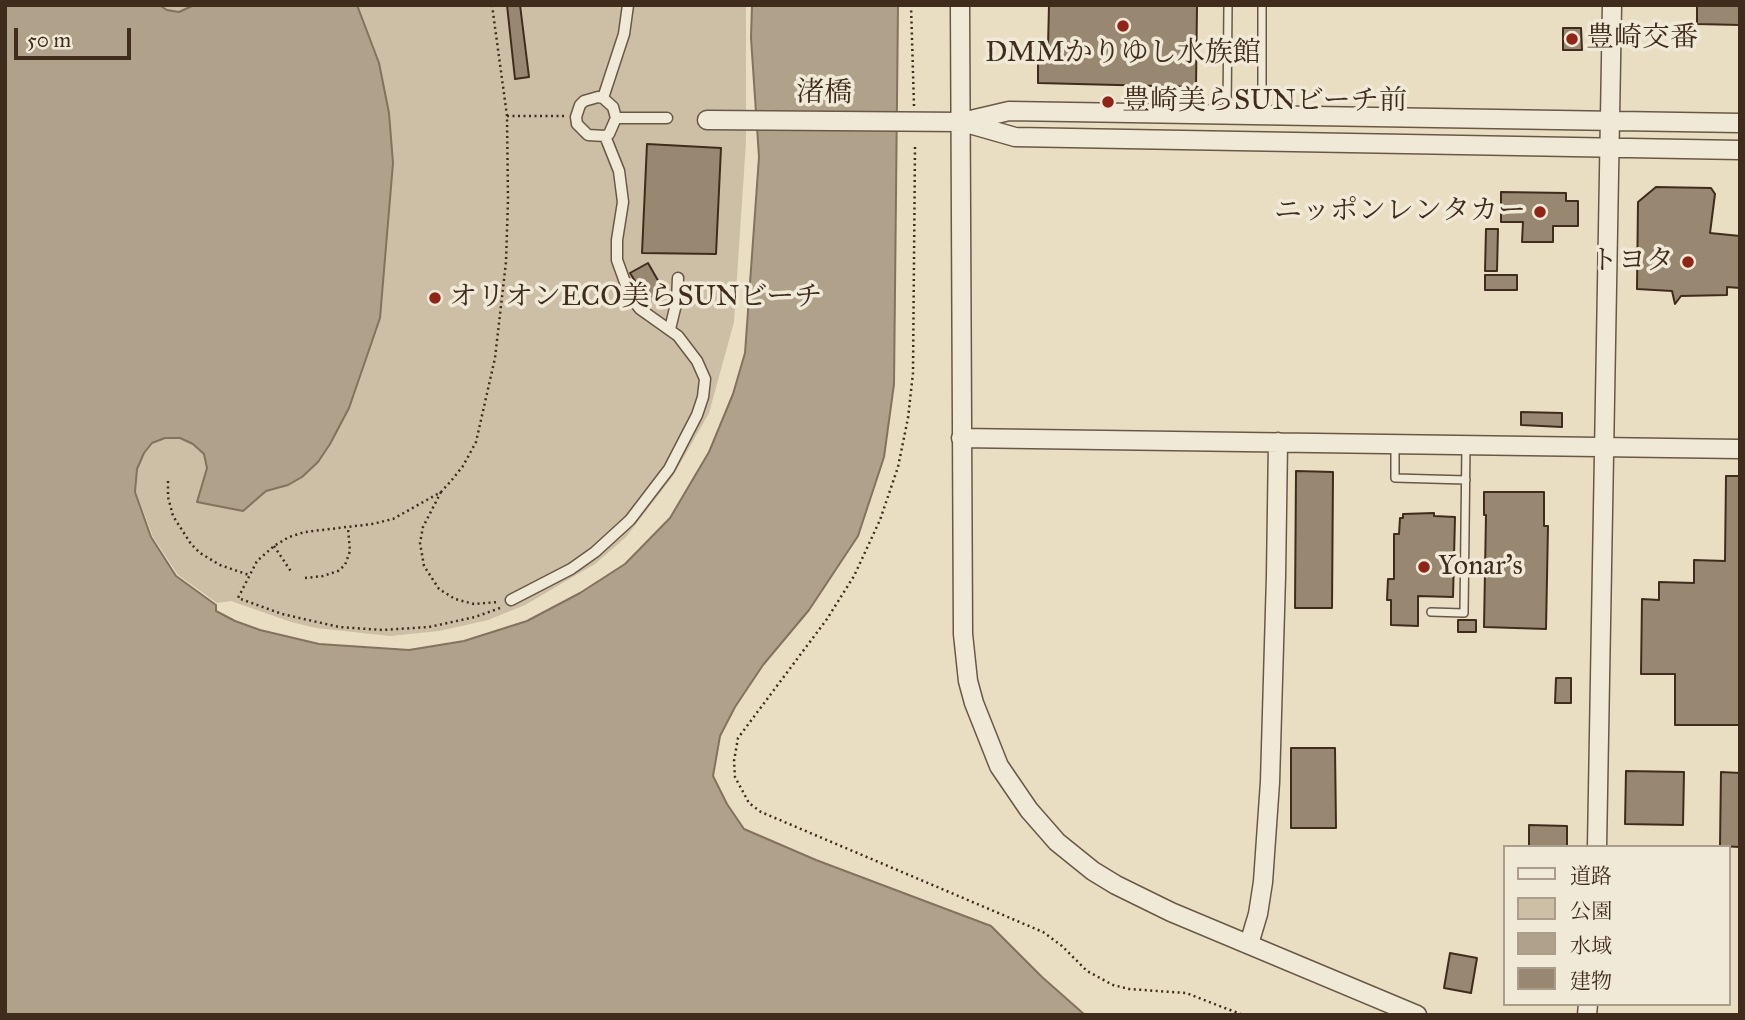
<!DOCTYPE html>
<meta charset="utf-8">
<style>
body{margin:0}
#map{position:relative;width:1745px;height:1020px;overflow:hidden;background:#e9ddc2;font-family:"IM FELL Great Primer","Noto Serif JP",serif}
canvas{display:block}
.frame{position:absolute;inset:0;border:7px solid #402c1c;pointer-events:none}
.legend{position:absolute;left:1503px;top:845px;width:228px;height:161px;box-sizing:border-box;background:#f1e9d7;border:2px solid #aa9d8c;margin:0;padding:9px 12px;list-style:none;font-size:21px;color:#402c1c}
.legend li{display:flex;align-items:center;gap:14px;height:35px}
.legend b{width:35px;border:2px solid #aa9d8c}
.scale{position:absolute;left:14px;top:28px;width:117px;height:32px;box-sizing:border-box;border:4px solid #402c1c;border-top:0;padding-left:9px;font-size:21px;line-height:24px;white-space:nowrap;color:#402c1c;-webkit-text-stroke:5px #f1e9d7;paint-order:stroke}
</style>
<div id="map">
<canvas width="1745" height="1020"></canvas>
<div class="frame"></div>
<ul class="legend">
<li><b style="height:9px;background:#f1e9d7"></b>道路</li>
<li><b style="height:19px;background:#ccbfa6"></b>公園</li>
<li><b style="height:19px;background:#b0a18a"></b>水域</li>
<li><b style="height:19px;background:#988872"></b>建物</li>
</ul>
<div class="scale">50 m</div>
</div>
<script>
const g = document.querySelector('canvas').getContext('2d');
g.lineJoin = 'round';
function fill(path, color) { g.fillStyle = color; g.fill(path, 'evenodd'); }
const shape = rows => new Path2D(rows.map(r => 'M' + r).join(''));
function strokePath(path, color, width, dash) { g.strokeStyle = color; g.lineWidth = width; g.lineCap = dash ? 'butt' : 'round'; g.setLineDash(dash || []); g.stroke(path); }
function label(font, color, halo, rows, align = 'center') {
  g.font = font + ' "IM FELL Great Primer","Noto Serif JP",serif'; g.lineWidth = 7; g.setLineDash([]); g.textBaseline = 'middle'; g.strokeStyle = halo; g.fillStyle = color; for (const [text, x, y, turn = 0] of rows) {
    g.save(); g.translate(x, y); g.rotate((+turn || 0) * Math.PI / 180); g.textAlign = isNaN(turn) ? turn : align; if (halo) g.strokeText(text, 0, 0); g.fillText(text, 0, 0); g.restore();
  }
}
fill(shape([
 [140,5,746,5,746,142,734,322,709,413,673,476,626,537,595,564,525,605,488,620,439,631,390,636,316,628,291,622,231,601,217,603,178,575,153,537,136,492]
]), '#ccbfa6');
const water = shape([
 [5,5,159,5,167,10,179,12,194,5,357,5,379,63,389,113,393,163,380,318,349,408,330,444,318,462,302,477,288,485,266,491,243,511,197,502,207,468,204,454,193,444,180,438,165,438,152,443,144,453,137,469,135,492,151,537,176,576,216,605,216,611,235,621,260,630,319,644,409,650,464,641,527,621,580,593,625,564,670,518,709,452,733,394,745,353,759,157,751,38,752,5,898,5,894,384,884,457,858,536,809,610,763,665,735,707,720,736,713,776,727,804,744,829,816,860,991,926,1042,977,1085,1015,5,1015,5,5]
]);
fill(water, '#b0a18a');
strokePath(water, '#83725e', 2);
const building = shape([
 [507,5,520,5,529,77,515,79,507,5],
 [1049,5,1197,5,1196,87,1038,83,1038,47,1048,47,1049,5],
 [1697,5,1740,5,1740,25,1697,24,1697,5],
 [1563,28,1581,28,1582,50,1563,50,1563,28],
 [647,144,721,148,716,254,642,253,647,144],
 [1656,187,1711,188,1715,194,1710,233,1740,236,1740,288,1727,287,1727,295,1681,296,1675,304,1672,291,1637,289,1638,202,1656,187],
 [1501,192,1566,193,1566,201,1578,201,1578,226,1553,226,1553,242,1522,242,1523,222,1501,222,1501,192],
 [1486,229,1498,229,1497,271,1485,271,1486,229],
 [648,263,664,291,648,302,630,273,648,263],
 [1485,275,1517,275,1517,290,1485,290,1485,275],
 [1521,412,1562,413,1562,427,1521,425,1521,412],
 [1296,471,1333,472,1332,608,1295,608,1296,471],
 [1726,476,1740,476,1740,725,1675,725,1675,674,1641,674,1642,599,1659,600,1659,582,1694,583,1694,560,1725,561,1726,476],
 [1484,492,1544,492,1544,526,1548,526,1546,629,1484,627,1486,515,1484,515,1484,492],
 [1434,513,1434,516,1455,517,1453,597,1418,596,1418,626,1391,625,1391,600,1387,600,1388,579,1394,579,1394,534,1399,534,1400,518,1403,518,1403,514,1434,513],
 [1458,620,1476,620,1476,632,1458,632,1458,620],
 [1556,678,1571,678,1571,703,1555,703,1556,678],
 [1291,748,1335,748,1336,828,1291,828,1291,748],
 [1626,771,1684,772,1683,825,1625,824,1626,771],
 [1721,772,1740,773,1740,847,1720,846,1721,772],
 [1529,825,1567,826,1567,847,1529,847,1529,825],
 [1450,953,1477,958,1471,993,1444,988,1450,953]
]);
fill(building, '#988872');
strokePath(building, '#402c1c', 2);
const service = shape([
 [1227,113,1228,5],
 [1262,113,1262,5],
 [1395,444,1395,478,1466,480],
 [1431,612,1464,613,1466,445]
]);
const pedestrian = shape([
 [603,98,613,107,616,118,609,134,605,136],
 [616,118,667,118],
 [670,329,677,300,678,278],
 [511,600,571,569,595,552,630,520,669,469,697,415,703,397,705,379,697,361,678,336,640,309,630,296,617,260,617,240,623,202,619,171,605,136,588,135,577,124,576,117,580,105,584,101,598,97,603,98,624,34,628,5]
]);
const tertiary = shape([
 [960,5,963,634,968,681,974,703,999,766,1029,810,1057,842,1093,871,1116,885,1171,912,1417,1015],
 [707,120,962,122,1009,111,1740,123],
 [966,123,1015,137,1740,150],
 [961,438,1740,449],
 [1597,847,1612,5],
 [1249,944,1258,914,1263,882,1270,782,1276,576,1278,442],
 [1587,1015,1588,1004]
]);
strokePath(service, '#6a5846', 10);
strokePath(pedestrian, '#6a5846', 13);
strokePath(tertiary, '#6a5846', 21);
strokePath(shape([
 [492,5,507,116,508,200,506,262,495,358,476,442,463,466,451,481,441,492,393,519,372,524,305,532,289,537,274,546,257,561,238,598,282,614,339,627,382,630,429,627,475,617,500,608],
 [911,5,914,106],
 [507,116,565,116],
 [915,147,913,373,908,418,898,467,880,520,854,576,827,619,738,738,734,761,735,777,749,803,761,812,1043,932,1062,946,1087,971,1113,985,1129,989,1186,993,1243,1015],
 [168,481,168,497,173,516,191,544,200,553,220,565,249,575],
 [441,492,423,527,420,543,424,566,439,589,455,599,474,604,498,602],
 [274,546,292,573],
 [305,578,323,576,338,571,345,565,350,551,348,528]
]), '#402c1c', 2.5, [2, 3.5]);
strokePath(service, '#f1e9d7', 7);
strokePath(pedestrian, '#f1e9d7', 10);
strokePath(tertiary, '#f1e9d7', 18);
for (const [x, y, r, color] of [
 [1123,26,7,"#8f2418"],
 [1572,39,7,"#8f2418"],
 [1108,102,7,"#8f2418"],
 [1540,212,7,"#8f2418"],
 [1688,262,7,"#8f2418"],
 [435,298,7,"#8f2418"],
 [1424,567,7,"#8f2418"]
]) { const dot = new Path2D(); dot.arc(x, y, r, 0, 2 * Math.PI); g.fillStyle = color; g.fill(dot); strokePath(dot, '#f1e9d7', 2.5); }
label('28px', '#402c1c', '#f1e9d7', [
 ["豊崎交番",1586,39],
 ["DMMかりゆし水族館",1123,54,"center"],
 ["豊崎美らSUNビーチ前",1122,102],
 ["ニッポンレンタカー",1526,212,"right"],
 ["トヨタ",1674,262,"right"],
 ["オリオンECO美らSUNビーチ",449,298],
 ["Yonar's",1438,567]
], 'left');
label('28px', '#402c1c', '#f1e9d7', [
 ["渚橋",824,94,1]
]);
</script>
